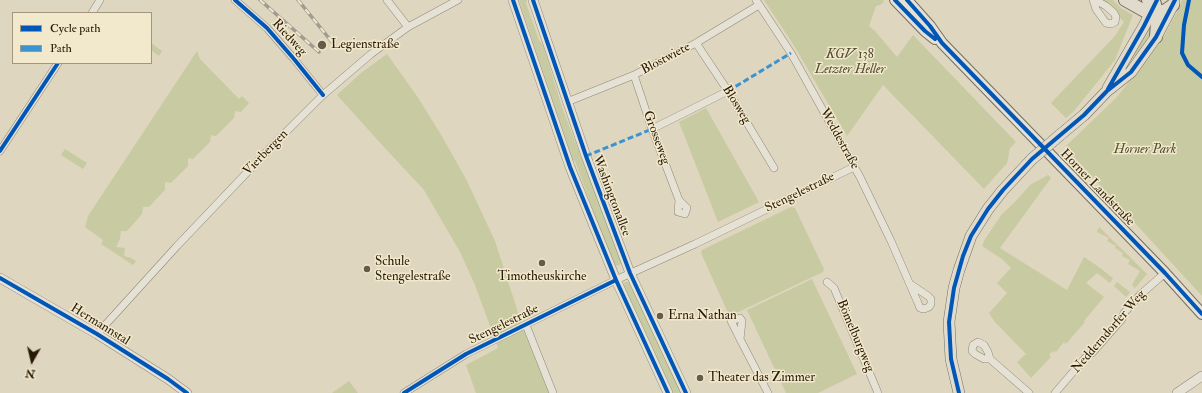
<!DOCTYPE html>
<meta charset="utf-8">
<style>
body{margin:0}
#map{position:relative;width:1202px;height:393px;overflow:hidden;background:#ded6be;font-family:"IM FELL Double Pica",serif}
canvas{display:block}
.legend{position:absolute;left:12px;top:12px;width:140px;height:52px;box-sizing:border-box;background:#f2e9cc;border:1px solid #a2967e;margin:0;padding:5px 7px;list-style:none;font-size:12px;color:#291909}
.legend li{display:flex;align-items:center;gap:8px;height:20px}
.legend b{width:20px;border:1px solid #a2967e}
.north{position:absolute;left:12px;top:341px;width:40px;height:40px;-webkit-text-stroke:3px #f2e9cc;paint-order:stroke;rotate:188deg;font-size:11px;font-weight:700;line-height:16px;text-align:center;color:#291909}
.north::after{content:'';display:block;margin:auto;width:14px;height:18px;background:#291909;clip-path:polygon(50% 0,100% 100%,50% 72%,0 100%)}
</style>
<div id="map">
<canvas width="1202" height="393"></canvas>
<ul class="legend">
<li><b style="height:5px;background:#0057b8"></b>Cycle path</li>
<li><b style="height:5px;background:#3c93d2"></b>Path</li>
</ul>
<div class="north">N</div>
</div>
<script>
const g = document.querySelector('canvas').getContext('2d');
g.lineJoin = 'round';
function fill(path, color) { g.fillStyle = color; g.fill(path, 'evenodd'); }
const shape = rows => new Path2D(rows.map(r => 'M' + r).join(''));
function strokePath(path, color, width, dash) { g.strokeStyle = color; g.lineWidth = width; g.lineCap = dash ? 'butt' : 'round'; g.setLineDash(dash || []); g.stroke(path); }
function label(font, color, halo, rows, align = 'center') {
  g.font = font + ' "IM FELL Double Pica",serif'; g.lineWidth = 3; g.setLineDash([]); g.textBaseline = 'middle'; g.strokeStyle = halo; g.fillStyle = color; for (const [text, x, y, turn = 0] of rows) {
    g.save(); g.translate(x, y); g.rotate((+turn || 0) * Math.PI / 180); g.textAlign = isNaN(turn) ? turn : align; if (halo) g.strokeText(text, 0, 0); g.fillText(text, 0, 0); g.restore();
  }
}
fill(shape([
 [519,0,527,0,526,3,539,40,543,45,563,110,595,193,623,263,614,267,575,161,572,160],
 [764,0,883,0,884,2,880,5,876,6,869,26,875,31,897,57,913,35,1016,142,1010,148,1007,163,984,189,883,85,847,136,793,44],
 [1103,0,1113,0,1121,8,1133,15,1115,60,1074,111,1066,118,1051,103,1115,36,1124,22],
 [1182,0,1202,0,1202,296,1065,147,1116,98,1147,60,1164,36,1178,10],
 [1151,21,1152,31,1145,43,1123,71],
 [151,43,162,51,159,56,151,50],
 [197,51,200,59,239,99,242,96,249,103,241,112,235,111,234,118,216,136,211,135,210,142,193,159,188,158,188,166,171,183,165,182,165,190,149,207,143,207,142,214,127,231,121,231,120,239,116,247,125,248,124,256,131,258,136,261,133,265,101,244,103,240,85,227,88,216],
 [387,54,419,99,443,138,467,181,495,241,525,334,549,393,476,393,466,365,498,348,475,285,460,252,424,190,383,146,337,95,361,73],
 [706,108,759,202,718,222,679,122],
 [65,149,87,163,83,169,61,155],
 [1048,175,1051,178,1000,248,1067,290,1084,257,1096,265,1113,278,1110,283,1097,273,1086,283,1104,297,1084,321,1085,322,1066,344,1064,342,1056,352,1054,351,1052,353,1051,352,1049,355,1051,357,1031,378,1017,362,1026,354,995,322,989,313,1007,293,997,283,1011,268,1002,259,982,246,985,239,1002,214,1014,203,1030,185],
 [791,207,795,208,824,269,823,272,732,315,729,315,701,253,702,250],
 [1099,227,1147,274,1135,288,1132,285,1140,271,1128,264,1130,260,1122,256,1123,253,1115,248,1116,246,1107,241,1109,238,1097,232],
 [812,279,857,374,818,393,786,393,747,310],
 [625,282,630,282,685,393,673,393,623,285],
 [1117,282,1130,292,1126,297,1114,286],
 [349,381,358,393,332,393]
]), '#c8caa2');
const minor = shape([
 [235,0,267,28,294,59,323,95],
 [387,0,408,27],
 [756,0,791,53,860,177,891,241,918,303,920,308,924,309,929,307,931,304,931,299,928,296,910,284],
 [1093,0,1096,9,1106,23,1111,24,1115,22,1116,17,1114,13,1106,6,1095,0],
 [92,13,100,0],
 [696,43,728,91,774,168],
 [634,75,652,129,679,200,678,212,685,214,687,208,679,200],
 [567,102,634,75,696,43,759,5],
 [652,129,728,91],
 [0,151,58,63],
 [827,282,834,288,878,393],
 [526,325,553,393],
 [97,334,177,246,275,143,323,95,371,54,408,27,458,0],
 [740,339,742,321,740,318,731,321,740,339,768,393],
 [990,359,988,352,984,345,978,342,973,345,972,351,975,354,984,359,990,359,1029,393],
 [404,393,466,354,618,279,695,244,854,167],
 [1055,393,1085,358,1092,353,1122,319,1124,313,1141,294,1165,273]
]);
const tertiary = shape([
 [513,0,570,167,616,280,668,393],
 [533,0,586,156,630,273,686,393],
 [0,278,97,334,168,379,187,393],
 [1177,393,1202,376]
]);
const secondary = shape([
 [895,0,925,31,935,39],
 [907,0,930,26,942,43,1165,273,1202,314]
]);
const primary = shape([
 [1108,88,1144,26,1154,6],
 [1060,135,1084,115,1107,91,1131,72,1156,37,1174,3],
 [959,393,951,359,949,322,954,288,959,270,971,236,988,209,1003,190,1032,159]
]);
const trunk = shape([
 [1125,0,1150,14,1166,10,1173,5],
 [1148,0,1155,4,1157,23,1156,37]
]);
strokePath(minor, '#8e8879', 8);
strokePath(tertiary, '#8e8879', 10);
strokePath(secondary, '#756e60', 12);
strokePath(primary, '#756e60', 12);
strokePath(trunk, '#756e60', 14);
strokePath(minor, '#e5e1d4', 7);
strokePath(tertiary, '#e5e1d4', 9);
strokePath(secondary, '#e5e1d4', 10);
strokePath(primary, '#e0dbcd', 11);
strokePath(trunk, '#e0dbcd', 12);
const rail = shape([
 [260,0,319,52],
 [298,0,332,42]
]);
strokePath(rail, '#a19c92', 3.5);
strokePath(rail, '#f2e9cc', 2, [6]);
const primaryBridge = shape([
 [1032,159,1060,135]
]);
strokePath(primaryBridge, '#756e60', 12, []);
strokePath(primaryBridge, '#e0dbcd', 11);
strokePath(shape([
 [728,91,791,53],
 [586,156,652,129]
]), '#3c93d2', 3, [6, 3]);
strokePath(shape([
 [235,0,267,28,294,59,323,95],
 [513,0,570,167,616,280,668,393],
 [533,0,586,156,630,273,686,393],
 [895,0,925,31,935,39],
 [907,0,930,26,942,43,1165,273,1202,314],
 [1189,0,1184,25,1182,53,1188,65,1202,77],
 [1108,89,1144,26,1157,0],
 [0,151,58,63],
 [0,278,97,334,168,379,187,393],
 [404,393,466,354,616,280],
 [959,393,951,359,949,322,954,288,963,256,971,236,988,209,1003,190,1032,159,1084,115,1107,91,1131,72,1156,37,1175,0]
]), '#0057b8', 4);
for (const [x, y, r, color] of [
 [322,45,5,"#685b48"],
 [542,263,4,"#685b48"],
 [367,269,4,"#685b48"],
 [660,316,4,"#685b48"],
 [700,378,4,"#685b48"]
]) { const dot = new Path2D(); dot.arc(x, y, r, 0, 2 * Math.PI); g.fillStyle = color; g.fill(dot); strokePath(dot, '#f2e9cc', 1.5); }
label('13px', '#291909', '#f2e9cc', [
 ["Riedweg",289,38,48],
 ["Blostwiete",666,59,-28],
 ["Blosweg",736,105,58],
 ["Grosseweg",656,138,70],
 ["Weddestraße",839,139,61],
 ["Vierbergen",266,153,-46],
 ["Horner Landstraße",1097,188,46],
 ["Stengelestraße",800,193,-26],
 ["Washingtonallee",611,196,69],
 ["Hermannstal",100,325,32],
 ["Stengelestraße",504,325,-26],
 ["Nedderndorfer Weg",1109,332,-49],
 ["Bömelburgweg",855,336,67]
]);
label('13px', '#291909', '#f2e9cc', [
 ["Legienstraße",331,45],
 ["Schule",375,262],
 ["Stengelestraße",375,277],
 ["Timotheuskirche",542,277,"center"],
 ["Erna Nathan",668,316],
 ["Theater das Zimmer",708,378]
], 'left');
label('italic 13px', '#534b30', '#f2e9cc', [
 ["KGV 138",850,55],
 ["Letzter Heller",850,70],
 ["Horner Park",1145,150]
]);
</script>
